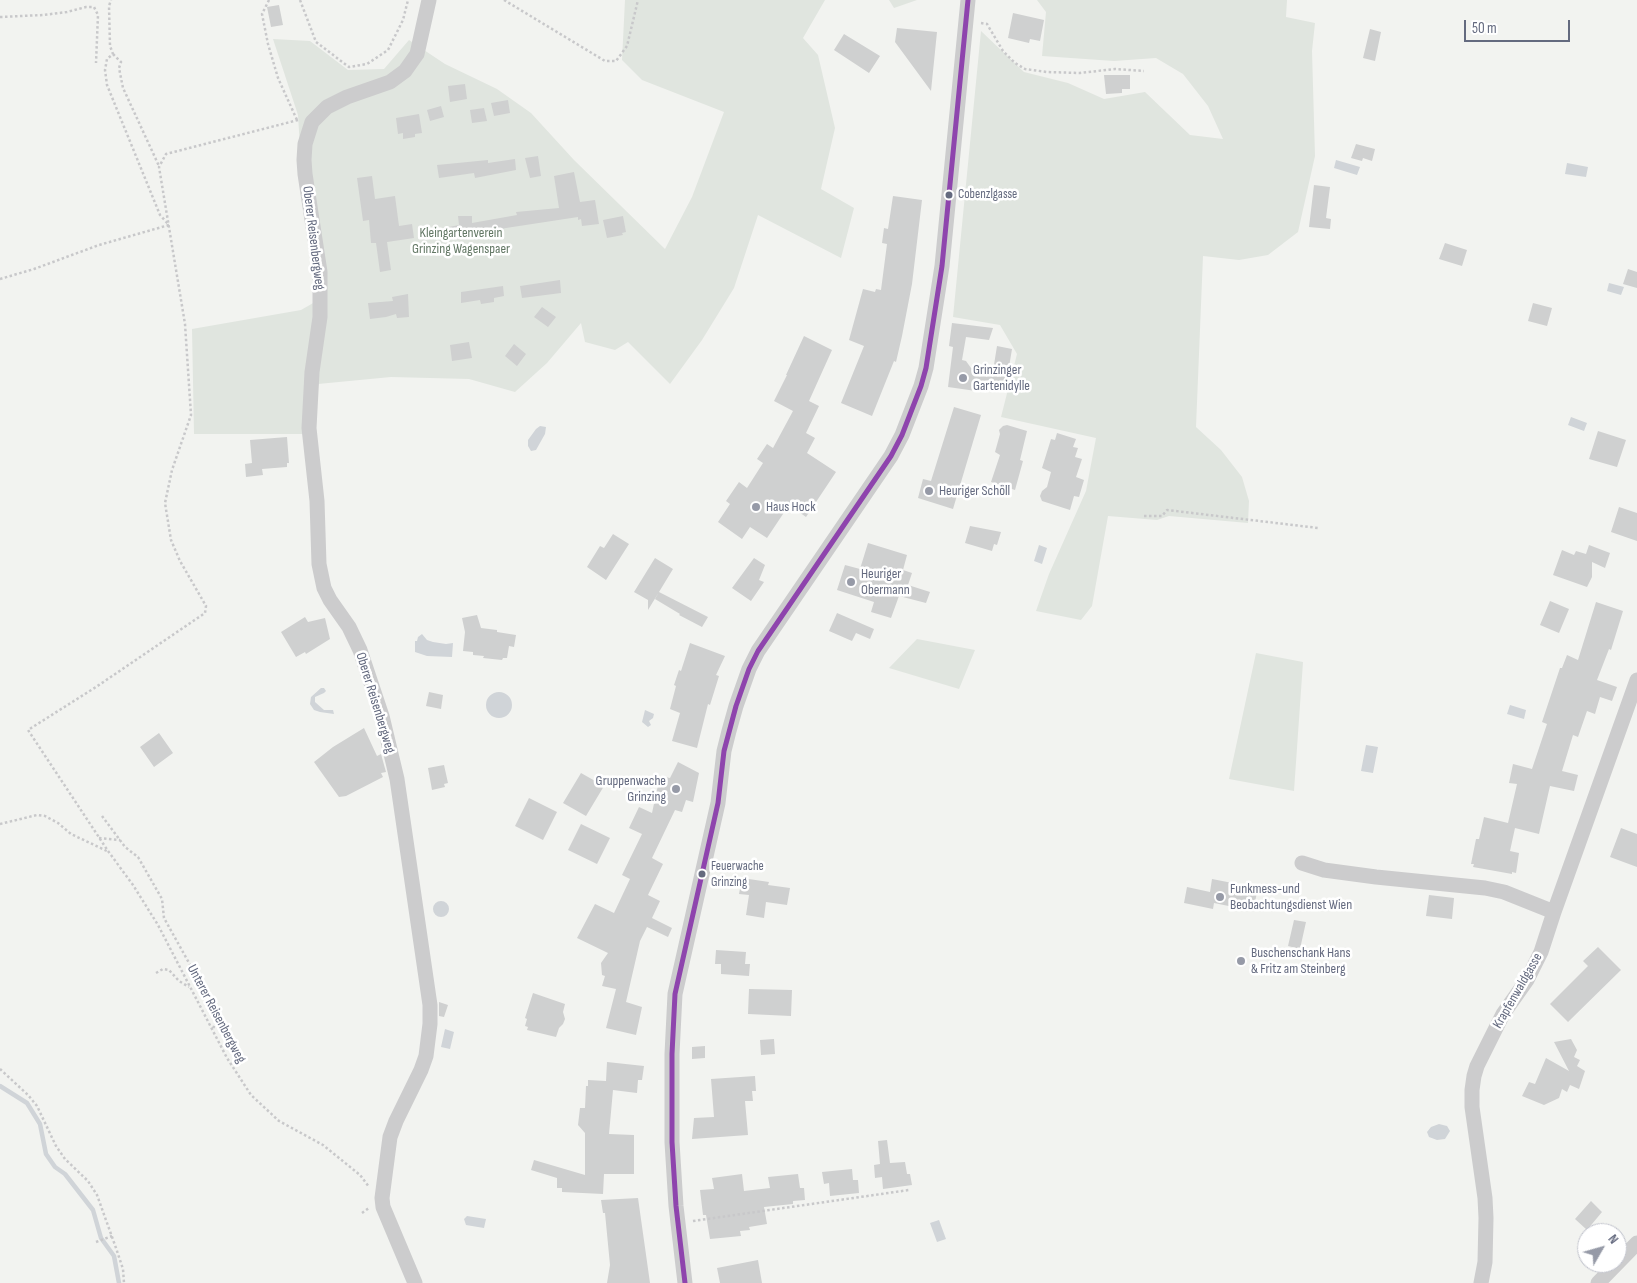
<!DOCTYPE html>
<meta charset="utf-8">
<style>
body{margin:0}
#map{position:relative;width:1637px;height:1283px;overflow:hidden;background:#f2f3f0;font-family:"Sofia Sans Condensed",sans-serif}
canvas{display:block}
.north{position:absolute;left:1577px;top:1223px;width:50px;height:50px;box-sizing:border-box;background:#fff;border:1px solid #c1c3cc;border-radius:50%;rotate:52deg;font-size:14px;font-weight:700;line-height:20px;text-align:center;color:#646a7f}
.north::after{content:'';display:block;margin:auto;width:18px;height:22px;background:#969aa7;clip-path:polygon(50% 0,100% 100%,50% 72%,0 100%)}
.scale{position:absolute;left:1464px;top:20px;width:106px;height:22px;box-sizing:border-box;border:2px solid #646a7f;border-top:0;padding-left:6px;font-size:15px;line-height:18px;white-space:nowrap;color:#646a7f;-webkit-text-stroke:4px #fff;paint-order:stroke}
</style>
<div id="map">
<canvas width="1637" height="1283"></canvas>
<div class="north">N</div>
<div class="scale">50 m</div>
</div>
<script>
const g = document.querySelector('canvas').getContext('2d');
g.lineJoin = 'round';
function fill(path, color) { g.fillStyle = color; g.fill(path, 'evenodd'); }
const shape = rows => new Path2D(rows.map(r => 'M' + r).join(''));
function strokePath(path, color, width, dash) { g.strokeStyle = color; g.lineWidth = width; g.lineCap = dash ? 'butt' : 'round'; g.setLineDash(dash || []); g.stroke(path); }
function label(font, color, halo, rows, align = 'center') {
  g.font = font + ' "Sofia Sans Condensed",sans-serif'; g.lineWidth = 5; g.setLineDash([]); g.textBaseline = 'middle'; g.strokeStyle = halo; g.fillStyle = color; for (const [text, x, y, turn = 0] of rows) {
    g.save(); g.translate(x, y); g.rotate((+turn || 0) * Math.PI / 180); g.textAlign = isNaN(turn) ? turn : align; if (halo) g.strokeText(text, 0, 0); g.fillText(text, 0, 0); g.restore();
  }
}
fill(shape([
 [625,0,825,0,803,38,818,55,835,128,821,189,854,208,841,258,758,215,734,288,702,340,670,384,628,342,615,350,585,342,581,323,547,363,515,392,469,379,391,377,318,384,304,434,194,434,192,329,301,310,315,302,302,180,298,115,273,39,310,41,348,70,384,69,409,40,445,64,497,89,531,113,574,160,665,249,692,197,724,112,642,80,622,60],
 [889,0,917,0,894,8],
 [1037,0,1287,0,1286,17,1315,23,1312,51,1315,156,1298,232,1268,255,1239,260,1203,256,1196,427,1221,450,1242,477,1249,501,1248,523,1169,516,1157,520,1108,516,1092,606,1081,620,1036,611,1049,574,1086,491,1096,438,1001,417,1017,354,1000,325,953,317,981,31,1024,72,1068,83,1104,99,1145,92,1190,135,1223,139,1208,106,1183,74,1156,58,1114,61,1042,56,1046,12],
 [917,639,975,650,959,689,889,668],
 [1256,653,1303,662,1294,791,1229,779]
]), '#e0e5df');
fill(shape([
 [1336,160,1360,167,1357,175,1334,168],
 [1567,163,1588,167,1586,177,1565,174],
 [1609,283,1624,287,1621,295,1607,291],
 [1571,417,1587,423,1584,431,1568,425],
 [540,426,546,427,545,434,536,450,531,451,528,446,528,440,536,429],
 [1039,545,1047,548,1042,564,1034,561],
 [422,634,427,640,433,642,446,644,453,643,452,657,427,656,415,652,415,641,417,641,418,637],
 [321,688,324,688,326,691,324,693,315,697,315,702,324,710,333,710,334,714,320,712,314,710,310,704,311,697],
 '486 705a13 13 0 1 1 26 0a13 13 0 1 1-26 0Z',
 [1510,705,1526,710,1524,719,1507,714],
 [645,710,654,714,653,718,649,721,651,725,648,727,642,722],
 [1366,745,1378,747,1373,773,1361,771],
 '433 909a8 8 0 1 1 16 0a8 8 0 1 1-16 0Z',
 [445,1029,454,1032,450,1049,441,1047],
 [1439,1124,1447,1126,1450,1131,1445,1139,1437,1140,1429,1137,1427,1132,1431,1127],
 [467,1216,486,1219,484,1228,466,1225,464,1219],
 [939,1220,946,1239,937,1242,930,1223]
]), '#d0d4d8');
strokePath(shape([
 [0,1086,27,1103,40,1124,46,1154,55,1167,65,1174,93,1210,101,1238,114,1256,119,1283]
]), '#d0d4d8', 4.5);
fill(shape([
 [279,5,283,25,271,27,267,7],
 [1013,13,1044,20,1040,41,1030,39,1029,43,1008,38],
 [897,28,937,32,931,91,895,42],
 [1370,29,1381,32,1375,61,1363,58],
 [844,34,880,56,869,73,834,50],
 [1104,75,1130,75,1130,89,1122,89,1122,93,1106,94],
 [465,84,467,99,450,102,448,86],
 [508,100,510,113,494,116,491,103],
 [441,106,444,117,430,121,427,110],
 [484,108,487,121,472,123,470,110],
 [419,114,422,133,415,134,415,137,403,139,403,133,398,134,396,118],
 [1356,144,1375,149,1372,161,1363,158,1362,161,1351,158],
 [538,156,541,176,530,178,525,158],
 [515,159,516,170,475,178,474,173,439,178,437,165,488,160,488,163],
 [574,172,580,202,595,200,599,224,582,226,581,219,578,220,578,217,506,228,477,234,445,235,444,228,459,225,458,216,472,216,472,223,517,215,516,212,559,208,554,176],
 [372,176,375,199,395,196,399,226,412,224,414,238,387,242,391,270,380,272,376,243,371,243,369,220,363,221,357,178],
 [1314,185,1330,187,1326,218,1331,219,1330,229,1309,227],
 [893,196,922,200,912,284,902,336,896,362,894,361,872,416,841,403,864,346,849,340,863,289,875,292,876,289,881,290,887,244,882,243,884,228,888,229],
 [623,216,626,232,622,233,623,235,607,238,603,220],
 [1445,243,1467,250,1462,266,1439,259],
 [1628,269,1637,272,1637,288,1623,284],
 [560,280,561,293,522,298,520,286],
 [503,286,504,296,494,298,494,302,481,304,480,300,461,303,461,292],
 [408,294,409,317,397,318,396,314,386,317,370,319,368,303,393,301,392,297],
 [1533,303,1552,308,1547,326,1528,321],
 [542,307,556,317,548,327,534,317],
 [952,323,993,328,989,340,966,337,962,360,966,361,971,368,993,371,997,346,1012,349,1005,391,977,385,976,391,948,387,953,347,949,346],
 [804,336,832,350,809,401,819,406,806,433,815,438,807,453,836,472,806,517,789,505,767,538,750,527,742,539,718,522,730,504,726,501,739,482,747,488,763,463,757,459,767,444,773,448,793,411,774,401,787,375,786,375],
 [469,342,472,358,452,361,450,345],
 [514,344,526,354,517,366,505,356],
 [954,407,981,415,953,509,918,498,923,479,931,481],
 [1007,425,1027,431,1020,460,1023,461,1015,490,991,482,1000,455,995,452,1000,434,999,430,1003,426],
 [1598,431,1626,440,1617,467,1589,459],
 [1057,433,1076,439,1073,447,1078,448,1075,457,1082,459,1076,477,1084,480,1079,497,1074,496,1070,510,1042,501,1040,496,1042,491,1047,487,1051,472,1042,468,1051,439,1055,440],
 [287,437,289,463,287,463,287,467,262,469,263,475,246,477,245,464,252,463,250,440],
 [1619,507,1637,513,1637,541,1611,532],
 [970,526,1001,532,997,545,994,544,992,551,965,543],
 [613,534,629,544,606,580,587,567,600,546,604,548],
 [868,543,907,555,903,570,912,573,908,585,930,592,926,603,899,596,891,618,871,612,874,602,837,590,845,565,860,569],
 [1589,545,1610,553,1605,568,1592,562,1592,577,1587,587,1553,575,1562,550,1574,555,1576,551,1586,554],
 [655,558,673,569,659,592,708,617,702,627,679,615,680,614,655,599,659,592,648,610,648,600,634,592],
 [754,558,765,565,759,580,764,582,751,601,732,588],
 [1550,601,1569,609,1559,633,1540,625],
 [1596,602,1623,611,1611,650,1609,649,1597,680,1617,687,1612,701,1600,697,1595,714,1587,711,1578,737,1573,735,1562,771,1578,775,1574,791,1550,786,1539,834,1515,828,1510,851,1519,853,1516,873,1512,872,1512,874,1473,867,1474,864,1471,864,1476,839,1479,839,1484,817,1508,823,1517,784,1509,783,1513,764,1532,769,1547,724,1542,722,1560,668,1562,668,1567,655,1578,660],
 [837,613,874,629,870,639,856,633,852,641,829,631],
 [477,615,481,628,497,630,497,632,516,635,514,647,509,646,507,658,503,658,502,660,483,658,484,656,473,655,473,652,463,651,465,632,462,618],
 [305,617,308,622,325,618,330,639,306,654,305,652,296,657,281,632],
 [690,643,725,656,716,675,719,676,710,705,708,704,697,748,672,741,680,713,670,709,676,686,674,685,679,670,681,671],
 [429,692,443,695,441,709,426,706],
 [364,728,377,756,381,754,386,772,381,773,383,777,346,796,339,797,314,762,333,747],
 [159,733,173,753,154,767,140,747],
 [678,762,699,773,693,802,686,800,682,812,675,810,652,858,663,864,648,895,660,901,652,918,672,928,668,937,647,927,640,941,626,1002,642,1007,636,1035,606,1028,616,989,602,986,605,976,602,975,601,963,608,953,577,938,595,904,614,913,630,879,622,875,642,834,629,828,639,807,652,813,660,776,670,778],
 [444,765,448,783,444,784,445,787,432,790,428,768],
 [581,773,604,786,586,816,563,803],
 [529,798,557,812,543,840,515,826],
 [581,824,610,838,597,864,568,850],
 [1621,828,1637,834,1637,867,1610,857],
 [742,878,769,882,768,885,790,888,787,905,766,902,764,918,746,915,749,895,739,894],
 [1212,879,1258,888,1253,911,1214,903,1213,909,1184,903,1187,887,1210,892],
 [1429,895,1454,898,1452,919,1426,916],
 [1294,920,1306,922,1300,949,1288,946],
 [1598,947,1621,970,1568,1022,1550,1004,1588,966,1583,961],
 [716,950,746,952,745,964,750,964,749,976,721,974,721,964,715,964],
 [749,989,792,990,791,1016,748,1014],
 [533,993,565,1004,563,1012,565,1019,563,1024,559,1028,556,1037,527,1030,528,1027,525,1026,527,1019,525,1018],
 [439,1002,448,1005,444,1017,439,1016],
 [774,1039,775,1054,761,1055,760,1040],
 [1571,1039,1577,1050,1574,1057,1580,1060,1577,1066,1585,1071,1579,1089,1570,1085,1567,1092,1562,1089,1559,1098,1544,1105,1522,1096,1529,1082,1535,1084,1546,1058,1569,1071,1554,1042],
 [705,1046,705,1058,692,1059,692,1047],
 [607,1062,644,1066,642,1080,638,1080,637,1093,613,1090,609,1134,634,1135,634,1174,604,1174,603,1194,562,1192,562,1188,557,1188,557,1178,531,1170,534,1160,585,1175,585,1133,578,1125,580,1108,585,1108,586,1086,588,1086,588,1080,606,1081],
 [755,1076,756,1091,752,1091,753,1101,745,1101,748,1135,692,1139,694,1118,714,1117,711,1079],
 [887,1140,890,1163,905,1162,907,1174,910,1174,912,1185,883,1189,882,1177,875,1178,874,1165,880,1164,878,1141],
 [852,1169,853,1180,858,1180,859,1193,830,1196,829,1183,824,1184,822,1172],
 [742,1174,744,1191,770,1188,768,1177,798,1174,800,1188,804,1188,805,1200,793,1201,793,1204,764,1207,767,1224,749,1227,750,1230,740,1231,741,1236,710,1239,706,1215,703,1215,700,1190,714,1189,712,1178],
 [638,1198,650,1283,607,1283,610,1265,605,1213,603,1213,601,1200],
 [1591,1201,1602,1212,1587,1230,1575,1219],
 [758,1260,762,1283,720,1283,717,1268]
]), '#cfd0d0');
strokePath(shape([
 [269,0,262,14,268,44,278,78,297,120],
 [300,0,316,42,349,67,367,64,388,50,403,20,408,0],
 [504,0,605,61,616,61,627,46,638,0],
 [0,17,43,15,67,12,86,7,94,7,98,15,96,63],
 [981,23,987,24,1003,51,1015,63,1025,69,1047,72,1080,73,1115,69,1144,71],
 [113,54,121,62,119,68,123,88,159,166],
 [298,120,166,154,159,167,185,324,191,415,172,470,165,503,171,540,180,561,206,606,205,613,96,687,28,730,108,851,133,885,158,925,227,1058,251,1095,279,1121,323,1145,360,1175,369,1187],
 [0,279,34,269,99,245,169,225,160,215,107,85,105,70,107,59,113,54,110,46,109,6,111,0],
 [1144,516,1162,516,1167,510,1318,528],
 [102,816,125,847,138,857,162,899,164,918,218,1015,213,1029],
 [0,824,37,815,45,816,58,823,71,834,107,851],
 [99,838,120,840],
 [156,973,163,969,169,970,179,981,189,987],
 [0,1069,28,1095,37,1106,56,1146,65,1159,88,1181,97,1195,116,1248,123,1269,124,1283],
 [362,1213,369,1208],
 [693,1221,909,1190],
 [96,1242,112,1236]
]), '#c8c8ca', 2.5, [2.5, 2.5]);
strokePath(shape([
 [1302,863,1324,870,1376,877,1485,888,1504,892,1554,912],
 [415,1283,383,1207,382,1198,390,1137,396,1121,421,1070,426,1056,430,1024,430,1005,397,779,382,716,360,650,349,627,330,600,324,588,319,564,317,501,309,428,312,372,320,317,320,272,305,174,304,160,305,144,312,122,327,107,347,97,390,82,405,71,417,54,429,0],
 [685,1283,676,1206,672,1142,672,1054,675,994,718,803,724,751,729,731,736,706,749,669,758,651,891,456,902,435,921,386,926,368,942,266,968,0],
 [1481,1283,1485,1262,1486,1218,1485,1198,1472,1107,1472,1090,1474,1076,1477,1066,1503,1014,1527,980,1541,952,1554,912,1637,680],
 [1598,1283,1637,1243]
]), '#cccccd', 15);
strokePath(shape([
 [685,1283,676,1206,672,1142,672,1054,675,994,718,803,724,751,736,706,749,669,758,651,891,456,902,435,921,386,926,368,942,266,968,0]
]), '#8e44ad', 5);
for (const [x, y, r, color] of [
 [949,195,4.5,"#646a7f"],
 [963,378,5,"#969aa7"],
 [929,491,5,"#969aa7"],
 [756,507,5,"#969aa7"],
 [851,582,5,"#969aa7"],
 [676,789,5,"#969aa7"],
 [702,874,4.5,"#646a7f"],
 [1220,897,5,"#969aa7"],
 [1241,961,5,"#969aa7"]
]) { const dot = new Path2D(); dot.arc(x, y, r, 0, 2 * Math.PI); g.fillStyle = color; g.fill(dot); strokePath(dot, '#fff', 2); }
label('13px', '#646a7f', '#fff', [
 ["Cobenzlgasse",958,195],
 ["Feuerwache",711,867],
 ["Grinzing",711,883]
], 'left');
label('14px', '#627764', '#fff', [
 ["Kleingartenverein",461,233],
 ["Grinzing Wagenspaer",461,249]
]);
label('14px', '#646a7f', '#fff', [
 ["Oberer Reisenbergweg",313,238,83],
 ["Oberer Reisenbergweg",375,703,73],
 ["Krapfenwaldgasse",1518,991,-60],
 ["Unterer Reisenbergweg",216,1014,62]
]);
label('14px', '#646a7f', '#fff', [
 ["Grinzinger",973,370],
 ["Gartenidylle",973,386],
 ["Heuriger Schöll",939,491],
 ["Haus Hock",766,507],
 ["Heuriger",861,574],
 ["Obermann",861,590],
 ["Gruppenwache",666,781,"right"],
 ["Grinzing",666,797,"right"],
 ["Funkmess-und",1230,889],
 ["Beobachtungsdienst Wien",1230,905],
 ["Buschenschank Hans",1251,953],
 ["& Fritz am Steinberg",1251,969]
], 'left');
</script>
